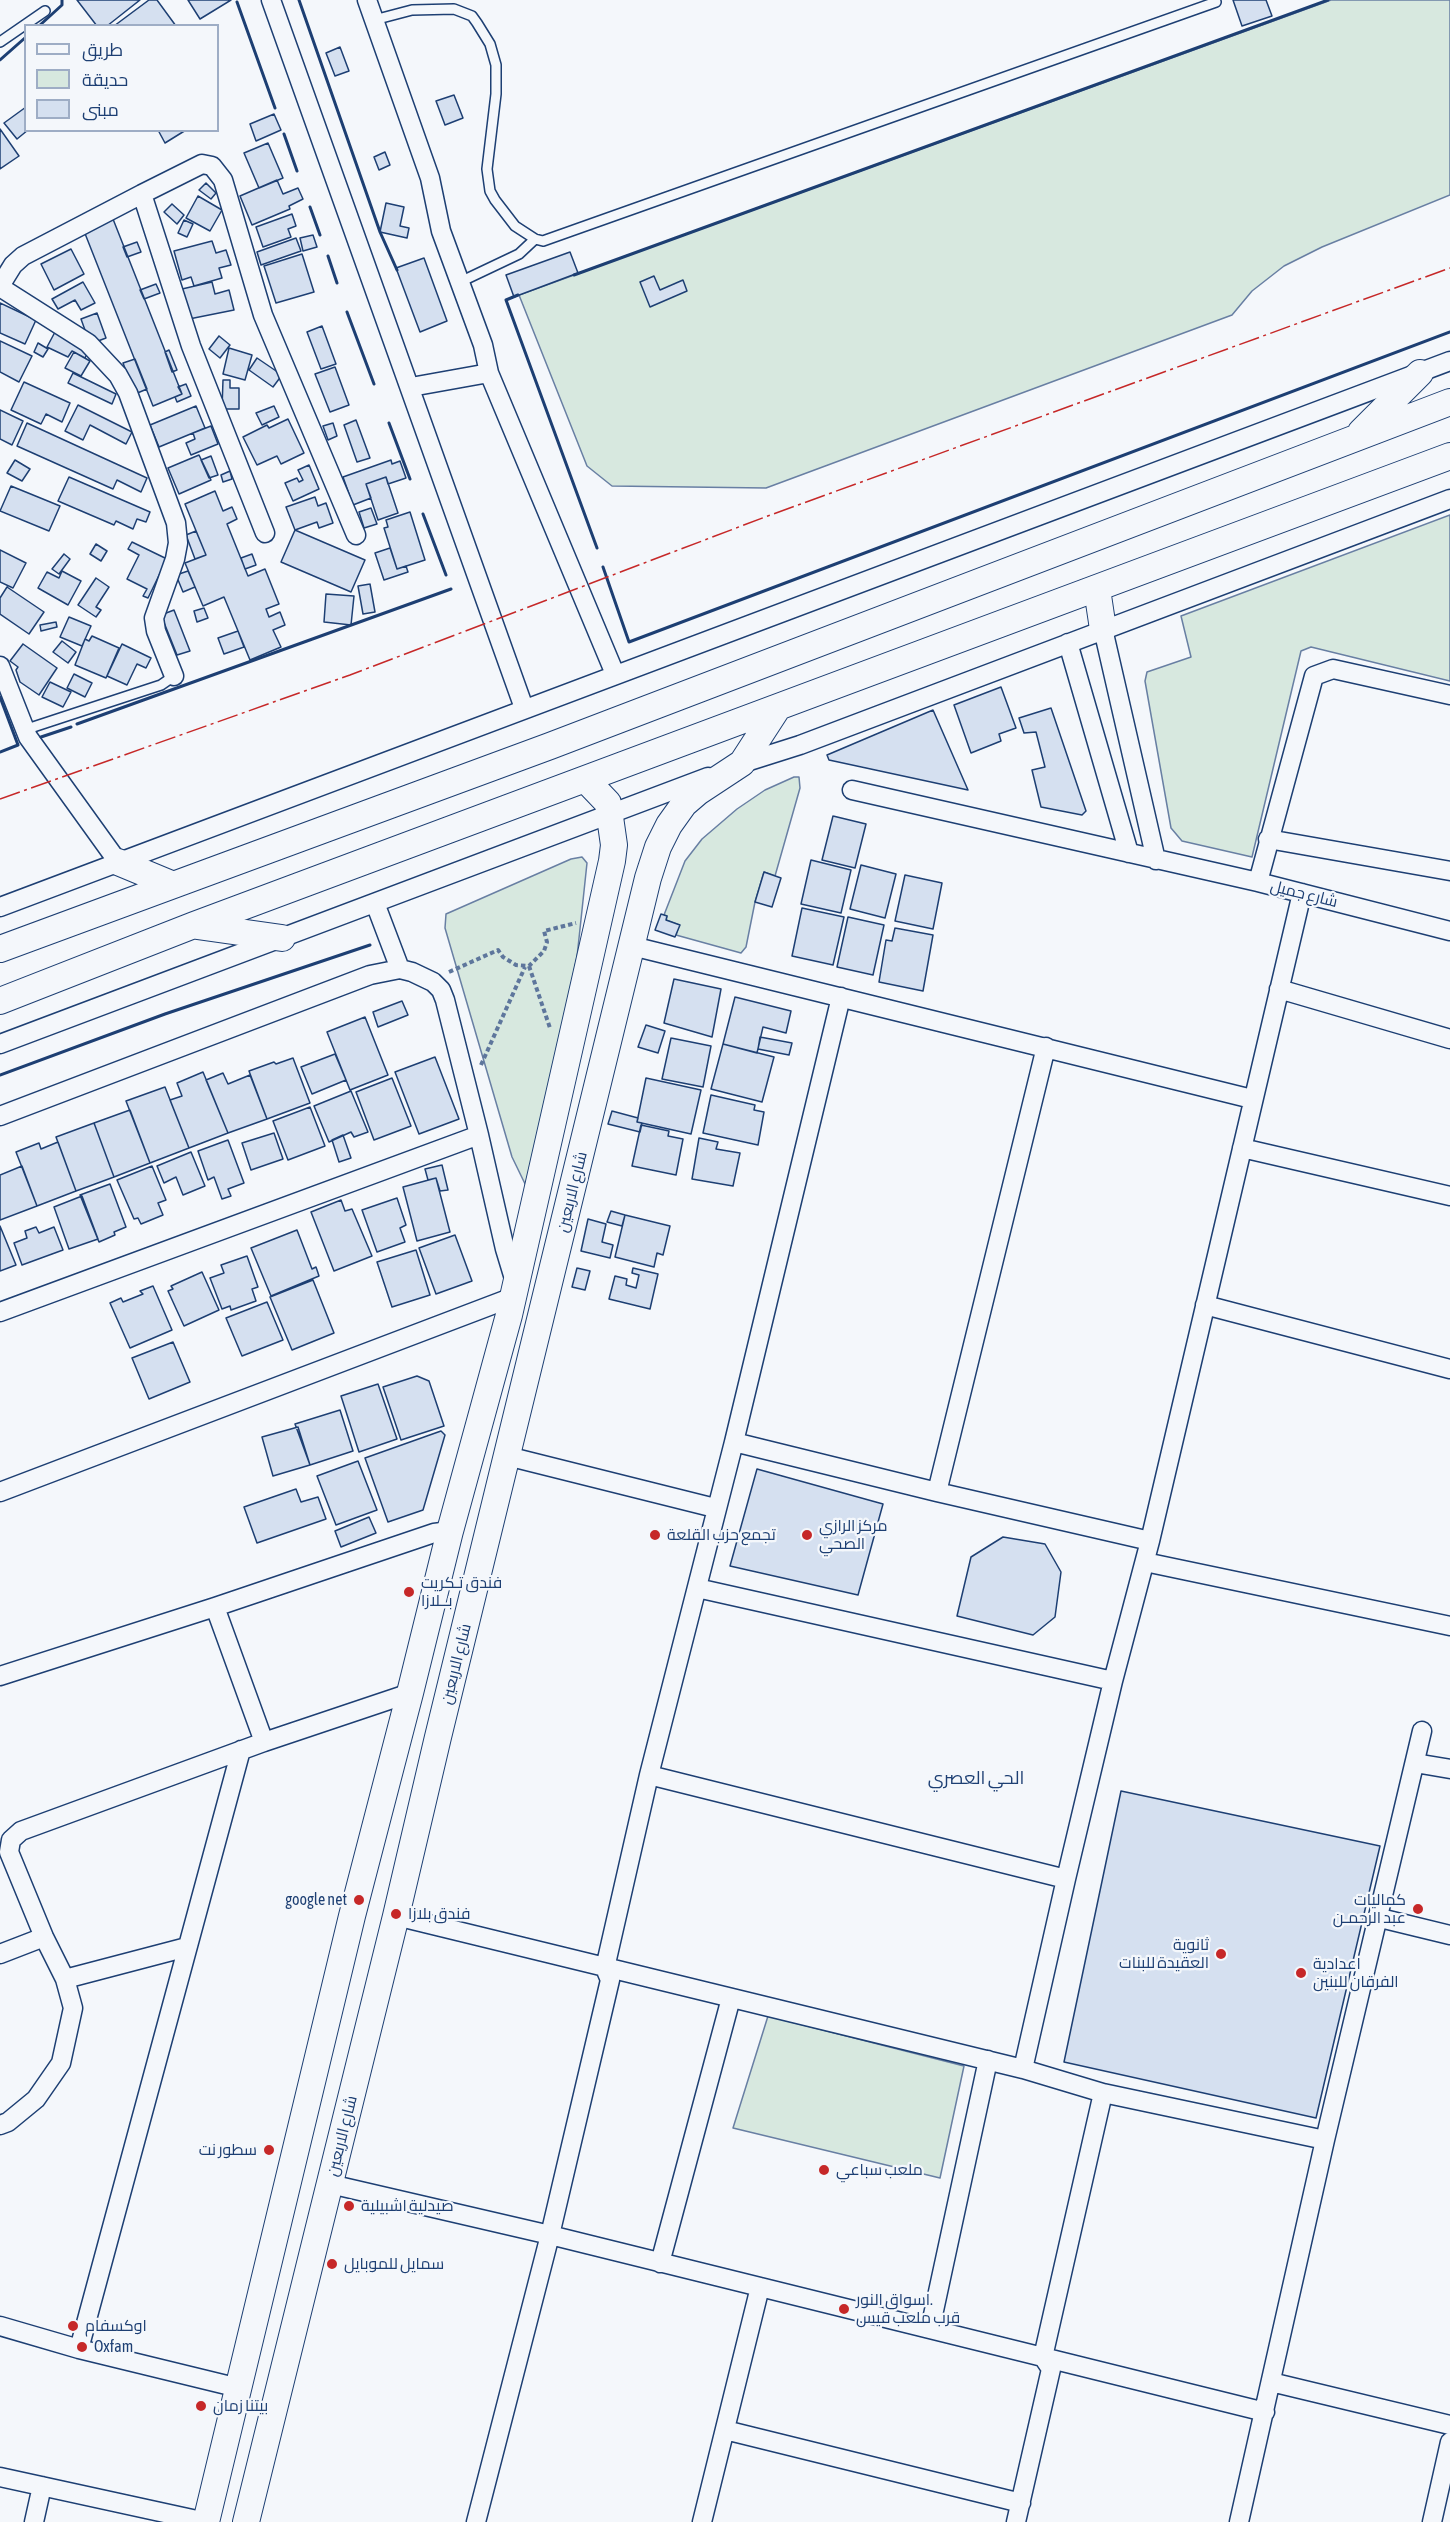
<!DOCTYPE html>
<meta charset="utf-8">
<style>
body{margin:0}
#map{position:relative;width:1450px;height:2522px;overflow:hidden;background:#f4f7fb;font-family:"Asap Condensed",Cairo,sans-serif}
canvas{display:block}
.legend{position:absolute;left:24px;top:24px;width:195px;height:108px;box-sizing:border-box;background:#f4f7fb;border:2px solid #9eadc5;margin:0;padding:8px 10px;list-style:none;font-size:18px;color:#1d3f73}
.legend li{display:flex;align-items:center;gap:12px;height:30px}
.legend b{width:30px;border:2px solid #9eadc5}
</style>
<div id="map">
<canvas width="1450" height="2522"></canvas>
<ul class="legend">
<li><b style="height:8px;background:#f4f7fb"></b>طريق</li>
<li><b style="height:16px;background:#d7e8df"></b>حديقة</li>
<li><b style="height:16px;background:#d5e0f0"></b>مبنى</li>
</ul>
</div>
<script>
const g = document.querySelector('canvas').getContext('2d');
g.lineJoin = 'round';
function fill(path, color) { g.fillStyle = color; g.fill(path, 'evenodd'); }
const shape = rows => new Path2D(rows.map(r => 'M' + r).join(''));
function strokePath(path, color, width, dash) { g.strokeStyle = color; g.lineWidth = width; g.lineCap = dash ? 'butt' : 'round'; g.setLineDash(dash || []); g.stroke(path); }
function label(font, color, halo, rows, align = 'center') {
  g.font = font + ' "Asap Condensed",Cairo,sans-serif'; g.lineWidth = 4.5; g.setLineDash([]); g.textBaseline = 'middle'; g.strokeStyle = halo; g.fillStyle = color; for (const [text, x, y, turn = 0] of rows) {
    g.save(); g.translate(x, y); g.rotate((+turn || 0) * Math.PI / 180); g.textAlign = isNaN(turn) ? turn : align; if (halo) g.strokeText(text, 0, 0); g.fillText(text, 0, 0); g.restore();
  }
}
const green = shape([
 [1331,0,1450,0,1450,195,1322,247,1284,266,1252,291,1232,315,766,488,612,486,587,466,519,295,1331,0],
 [1450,515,1450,681,1311,647,1301,651,1252,857,1182,841,1171,828,1145,681,1147,672,1191,657,1181,616,1450,515],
 [794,777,799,777,800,788,775,876,764,872,755,902,746,947,741,953,676,935,679,925,666,920,667,916,664,915,685,861,702,839,737,809,765,790,794,777],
 [582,857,587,863,577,957,528,1190,512,1157,445,928,446,914,571,859,582,857],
 [768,2016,964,2066,940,2178,733,2128,768,2016]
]);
fill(green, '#d7e8df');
strokePath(green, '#687fa3', 1.5);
const building = shape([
 [77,0,140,0,107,26,97,26,77,0],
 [149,0,157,0,176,26,114,26,149,0],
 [188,0,231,0,200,19,188,0],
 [1233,0,1266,0,1272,16,1242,26,1233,0],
 [340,47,349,71,335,76,326,53,340,47],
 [454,95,463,118,445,125,436,101,454,95],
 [26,107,26,130,28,130,17,139,4,123,26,107],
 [274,114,281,130,256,141,250,124,274,114],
 [0,129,19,156,0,169,0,129],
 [158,130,186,130,165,143,158,130],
 [268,143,283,178,259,188,244,153,268,143],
 [385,152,390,165,379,170,374,157,385,152],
 [277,180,283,194,298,188,303,199,289,206,290,209,252,225,240,196,277,180],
 [206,183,216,193,211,199,199,190,206,183],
 [198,196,222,210,210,231,186,218,198,196],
 [386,203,404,207,400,226,409,228,407,238,380,232,386,203],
 [172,204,184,215,177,224,164,212,172,204],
 [292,214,296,226,288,229,291,237,263,247,256,227,292,214],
 [113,219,182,394,153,406,84,231,113,219],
 [184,220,193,224,187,237,178,233,184,220],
 [313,235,317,247,303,251,300,238,313,235],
 [296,238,301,251,261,265,257,252,296,238],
 [212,241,216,253,226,250,231,265,219,268,222,278,194,286,191,277,182,280,174,251,212,241],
 [137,242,141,252,127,257,123,247,137,242],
 [71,249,84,274,54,290,41,264,71,249],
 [570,252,578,273,514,297,506,275,570,252],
 [302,254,314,292,276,303,264,266,302,254],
 [424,258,447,321,420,332,396,268,424,258],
 [654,276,660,290,683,280,687,291,650,307,640,282,654,276],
 [83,282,95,303,81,310,75,300,58,309,52,299,83,282],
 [212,282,215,294,229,290,234,310,189,319,182,289,212,282],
 [156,284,160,293,144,299,140,290,156,284],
 [0,303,36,320,25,344,0,333,0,303],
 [97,313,106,338,90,344,81,319,97,313],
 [322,326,336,364,321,369,307,332,322,326],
 [55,332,89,350,85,358,72,351,68,357,47,347,55,332],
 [219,336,230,345,220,358,209,349,219,336],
 [0,341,32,356,19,382,0,372,0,341],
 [38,343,48,349,43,357,34,352,38,343],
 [229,348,252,355,245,380,223,374,229,348],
 [169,350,177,370,172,372,165,352,169,350],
 [74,352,90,361,81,376,65,368,74,352],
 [257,358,282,375,273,387,249,370,257,358],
 [135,359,147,389,135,394,123,363,135,359],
 [335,367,349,405,330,412,315,374,335,367],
 [73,373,116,394,112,404,68,383,73,373],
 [223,380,230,380,230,388,239,388,239,409,222,409,223,380],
 [24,382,70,403,62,422,46,414,41,424,11,410,24,382],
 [186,384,191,396,177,402,175,397,182,394,178,387,186,384],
 [78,405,132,432,126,444,90,425,83,440,65,431,78,405],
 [196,406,205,428,159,447,150,425,196,406],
 [274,406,279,417,262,425,256,413,274,406],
 [0,410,23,421,12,445,0,439,0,410],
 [288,419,304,453,281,464,277,456,257,465,243,437,267,425,269,428,288,419],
 [356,420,370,458,357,462,344,425,356,420],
 [27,423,147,478,141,492,117,480,113,489,17,446,27,423],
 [333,423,337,436,328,440,323,426,333,423],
 [211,426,218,444,191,455,186,443,195,439,193,433,211,426],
 [199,455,211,480,179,494,168,468,199,455],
 [211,456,218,475,209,478,201,460,211,456],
 [15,460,30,469,22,481,7,473,15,460],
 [391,460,392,464,400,461,406,478,388,484,386,477,366,484,371,498,353,505,343,477,391,460],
 [309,465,319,489,293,501,285,483,297,478,299,482,303,480,298,470,309,465],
 [230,471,232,479,223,482,221,475,230,471],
 [69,477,150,512,146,522,137,519,133,529,116,521,114,525,58,501,69,477],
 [386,477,398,513,378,520,366,484,386,477],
 [11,486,60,506,49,531,0,511,11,486],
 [215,491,223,511,232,507,237,519,227,524,248,576,265,569,279,604,266,609,269,617,280,612,285,625,273,630,281,647,250,660,224,597,203,606,185,563,206,555,185,504,215,491],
 [315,497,318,506,326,503,333,523,319,528,317,522,295,530,286,507,315,497],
 [371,508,377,524,364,528,359,512,371,508],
 [410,512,425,560,397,569,384,528,388,527,386,520,410,512],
 [295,530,365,560,351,592,281,562,295,530],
 [196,531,206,555,195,559,186,535,196,531],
 [132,542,167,559,148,598,143,596,147,589,127,579,139,555,128,549,132,542],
 [96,544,107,551,101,561,90,554,96,544],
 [390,548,397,569,406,566,408,572,384,580,375,553,390,548],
 [0,550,26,563,13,588,0,582,0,550],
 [64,554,70,559,59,574,52,569,64,554],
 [252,554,256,565,245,569,241,558,252,554],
 [62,571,81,581,68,605,38,588,47,572,59,578,62,571],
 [188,571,195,587,183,592,176,575,188,571],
 [96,578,109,587,96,607,101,610,96,617,78,605,96,578],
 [370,584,375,612,363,614,358,586,370,584],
 [7,587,44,612,29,634,0,614,0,598,7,587],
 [326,594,354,596,351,625,324,622,326,594],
 [204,608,208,618,197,622,194,611,204,608],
 [174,610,190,651,177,655,161,615,174,610],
 [69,617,91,626,82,646,60,637,69,617],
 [56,622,57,627,41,631,40,625,56,622],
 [238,631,244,647,224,654,218,638,238,631],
 [92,636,119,648,106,678,75,665,85,639,89,641,92,636],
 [62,641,76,652,68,663,53,652,62,641],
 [23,644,57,668,39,695,20,682,16,670,18,667,10,661,23,644],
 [122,644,151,658,146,668,137,664,127,685,107,676,122,644],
 [74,674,92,683,85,697,67,688,74,674],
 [50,682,71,692,63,707,42,697,50,682],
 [1001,687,1016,728,999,734,1001,741,971,753,954,705,1001,687],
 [1051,708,1086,811,1082,815,1041,807,1032,770,1045,767,1036,732,1024,733,1019,718,1051,708],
 [933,710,968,790,829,760,827,755,933,710],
 [833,816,866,824,855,868,822,860,833,816],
 [811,860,851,870,841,913,801,904,811,860],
 [861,865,896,874,885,918,850,909,861,865],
 [764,872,781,878,772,907,755,902,764,872],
 [905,875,942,883,933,929,895,921,905,875],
 [802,908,844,917,833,965,792,956,802,908],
 [661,914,667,916,666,920,680,925,675,937,655,930,661,914],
 [848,917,884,925,873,975,837,967,848,917],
 [895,928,933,935,923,991,879,982,886,940,892,941,895,928],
 [674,979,721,989,712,1037,664,1023,674,979],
 [735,997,791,1011,786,1033,763,1027,757,1053,723,1044,735,997],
 [402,1001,408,1015,378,1027,373,1012,402,1001],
 [365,1017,388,1075,350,1090,327,1032,365,1017],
 [646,1025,665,1031,658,1053,638,1047,646,1025],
 [760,1037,792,1043,789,1055,758,1049,760,1037],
 [671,1038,711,1046,703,1087,662,1079,671,1038],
 [723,1044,774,1057,762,1102,711,1089,723,1044],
 [335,1054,346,1080,312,1094,301,1067,335,1054],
 [435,1057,459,1119,419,1134,395,1072,435,1057],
 [293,1058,310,1103,267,1119,249,1071,274,1062,276,1064,293,1058],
 [203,1072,228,1133,189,1148,170,1100,182,1096,177,1083,203,1072],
 [223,1073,228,1084,250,1075,267,1119,228,1133,206,1080,223,1073],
 [392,1078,411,1126,374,1140,356,1092,392,1078],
 [646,1078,701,1090,691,1134,637,1122,646,1078],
 [165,1087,189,1148,150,1163,126,1101,165,1087],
 [351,1091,368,1132,354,1137,351,1132,329,1142,314,1106,351,1091],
 [711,1095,755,1105,754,1110,764,1112,758,1145,703,1133,711,1095],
 [310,1107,325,1146,288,1160,273,1121,310,1107],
 [130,1110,150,1163,114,1177,94,1123,130,1110],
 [612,1111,638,1118,637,1122,642,1123,640,1132,608,1124,612,1111],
 [94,1123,114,1177,76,1191,56,1137,94,1123],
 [641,1125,669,1131,668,1136,683,1139,676,1175,632,1166,641,1125],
 [274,1133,283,1159,251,1170,242,1143,274,1133],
 [343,1135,351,1158,339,1162,332,1140,343,1135],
 [699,1138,718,1142,716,1149,740,1153,733,1186,692,1179,699,1138],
 [228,1140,244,1183,228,1189,231,1196,222,1199,214,1177,208,1180,198,1151,228,1140],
 [58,1142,76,1191,37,1206,16,1152,39,1143,41,1149,58,1142],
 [191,1152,205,1186,183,1195,176,1177,164,1183,157,1166,191,1152],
 [442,1165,448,1190,440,1191,436,1178,428,1180,425,1169,442,1165],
 [22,1166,37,1206,0,1220,0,1175,22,1166],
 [152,1166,166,1200,158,1203,163,1215,141,1224,138,1218,134,1219,117,1180,152,1166],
 [436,1178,450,1232,417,1241,403,1187,436,1178],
 [110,1184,126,1227,114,1232,115,1235,99,1242,80,1195,110,1184],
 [82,1196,98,1239,69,1249,54,1207,82,1196],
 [397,1198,406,1225,400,1228,405,1242,377,1252,362,1210,397,1198],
 [341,1200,345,1211,352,1209,372,1256,334,1271,311,1212,341,1200],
 [611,1211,625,1215,622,1226,607,1222,611,1211],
 [625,1215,670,1226,663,1255,657,1253,654,1267,615,1257,625,1215],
 [588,1219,606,1224,602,1242,613,1245,610,1258,581,1251,588,1219],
 [0,1226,16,1265,0,1271,0,1226],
 [36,1227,39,1233,54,1227,63,1250,22,1265,14,1243,27,1238,25,1231,36,1227],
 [297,1230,312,1269,316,1267,319,1276,271,1296,251,1248,297,1230],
 [455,1235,472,1281,436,1294,419,1248,455,1235],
 [416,1250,430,1295,392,1307,377,1262,416,1250],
 [247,1256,258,1287,252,1289,256,1301,231,1310,230,1306,222,1309,210,1278,224,1273,221,1265,247,1256],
 [577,1268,590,1271,585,1290,572,1287,577,1268],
 [633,1268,658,1274,650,1309,609,1299,615,1276,627,1279,626,1285,636,1288,639,1275,632,1273,633,1268],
 [202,1272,219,1310,184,1326,168,1291,173,1289,171,1286,202,1272],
 [313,1280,334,1333,292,1350,270,1297,313,1280],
 [153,1286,172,1330,130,1348,110,1303,121,1298,123,1302,143,1294,140,1291,153,1286],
 [267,1302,283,1340,242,1356,226,1318,267,1302],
 [173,1342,190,1382,149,1399,132,1358,173,1342],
 [417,1376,429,1381,444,1426,401,1440,383,1387,417,1376],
 [378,1384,397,1439,359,1452,341,1396,378,1384],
 [340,1410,353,1451,310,1465,295,1424,340,1410],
 [298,1427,310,1465,273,1476,262,1437,298,1427],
 [441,1431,445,1435,423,1510,388,1522,365,1458,441,1431],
 [358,1461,377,1510,336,1525,317,1476,358,1461],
 [757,1469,883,1504,858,1595,730,1566,757,1469],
 [296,1489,301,1502,318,1497,326,1519,257,1543,244,1507,296,1489],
 [369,1517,376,1533,341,1547,335,1531,369,1517],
 [1003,1537,1045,1544,1061,1572,1055,1617,1033,1635,957,1616,971,1557,1003,1537],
 [1121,1791,1380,1846,1316,2118,1064,2062,1121,1791]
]);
fill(building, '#d5e0f0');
strokePath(building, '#1d3f73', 1.5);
const lane = shape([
 [374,20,412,10,454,9,472,16,477,23,490,44,496,65,496,94,487,169,490,191,495,200,515,226,535,239,543,241,1216,2],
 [0,42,45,11],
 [460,282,519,254,535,239],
 [24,730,161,685,174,676]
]);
const street = shape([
 [271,0,524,708],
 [367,0,430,178,441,231,483,345,489,373,411,387],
 [142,194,202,164,212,166,223,180,263,315,356,535],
 [0,286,13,265,23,256,142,194,191,346,265,533],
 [0,287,88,343,118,375,128,393,176,523,178,543,175,559,154,618,156,631,174,676],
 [489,373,615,674],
 [1103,629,1156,860],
 [1068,643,1129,853],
 [0,666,28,737,118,862],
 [740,764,800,745,1450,499],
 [852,790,1258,882,1450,931],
 [1268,839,1450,871],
 [1258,882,1314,676,1333,669,1450,695],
 [375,903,400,969],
 [0,907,1450,361],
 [632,946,1252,1099],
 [1279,989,1450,1039],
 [841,997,734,1442,937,1492,1150,1541],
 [0,1044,708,777],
 [0,1116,370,975,400,969,412,972,433,982,441,990,445,1000,479,1135,505,1249,515,1282],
 [1242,1148,1450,1196],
 [1205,1305,1450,1369],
 [0,1312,479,1135],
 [507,1456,715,1508],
 [0,1492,513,1297],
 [937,1492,1046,1047],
 [1145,1562,1450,1626],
 [697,1588,1113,1681],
 [0,1676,215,1607,434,1533,450,1531],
 [264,1742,410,1693],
 [1415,1763,1450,1769],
 [649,1775,1066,1879],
 [396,1916,1023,2069,1103,2093,1325,2140],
 [1380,1918,1450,1935],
 [0,1954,44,1937],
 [65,1979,187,1947],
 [1023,2069,1066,1879,1113,1681,1150,1541,1302,893],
 [0,2125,8,2122,36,2099,61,2063,73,2008,65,1979,44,1937,9,1852,11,1840,21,1831,264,1742,215,1607],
 [330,2184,550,2235,1265,2412],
 [660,2263,731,1998],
 [0,2326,79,2349,239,2388],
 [930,2329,988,2060],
 [79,2349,241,1750],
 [1271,2382,1450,2425],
 [725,2430,1021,2503],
 [0,2477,206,2522],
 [34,2522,42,2486],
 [476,2522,550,2235,610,1980,605,1968,649,1775,734,1442],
 [702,2522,760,2287],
 [1016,2522,1051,2369,1043,2357,1103,2093],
 [1239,2522,1325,2140,1422,1731],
 [1432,2522,1450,2442]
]);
const secondary = shape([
 [1361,432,1420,373],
 [1097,589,1103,629],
 [118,862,171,884],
 [197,926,282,938],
 [0,949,550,746,1450,402],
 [0,1001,194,925,1450,456],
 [206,2522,352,1916,410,1693,450,1531,509,1315,612,861,614,845,608,803,586,780],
 [246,2522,396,1916,438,1737,648,878,658,847,669,825,684,804,698,792,742,763,777,709]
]);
strokePath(lane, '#1d3f73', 12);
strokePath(street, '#1d3f73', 21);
strokePath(secondary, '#1d3f73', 28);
strokePath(shape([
 [529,966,550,1028],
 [449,972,498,950,503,957,516,965,529,966,544,951,547,942,544,931,576,923],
 [481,1065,525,967]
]), '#5e769c', 4, [4.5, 3]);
strokePath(lane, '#f4f7fb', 9);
strokePath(street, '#f4f7fb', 18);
strokePath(secondary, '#f4f7fb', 26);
strokePath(shape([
 [299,0,380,232,397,270],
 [237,2,275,108],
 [39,26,62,5,62,0],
 [0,60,26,37],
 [284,134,297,171],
 [310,207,320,235],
 [328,256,337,283],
 [574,275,1328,0],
 [518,295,506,300,597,548],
 [347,312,374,384],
 [389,423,410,479],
 [423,514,446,575],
 [603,567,629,642,1450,332],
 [0,697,18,745,0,752],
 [77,724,451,589],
 [41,737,71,727],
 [0,1075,165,1014,370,945]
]), '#1d3f73', 3);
strokePath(shape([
 [0,799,350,675,765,517,1450,268]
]), '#c62828', 1.5, [21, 4.5, 3, 4.5]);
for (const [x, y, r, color] of [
 [655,1535,6,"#c62828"],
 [807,1535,6,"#c62828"],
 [409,1592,6,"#c62828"],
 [359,1900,6,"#c62828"],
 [1418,1909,6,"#c62828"],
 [396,1914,6,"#c62828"],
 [1221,1954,6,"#c62828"],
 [1301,1973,6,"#c62828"],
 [269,2150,6,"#c62828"],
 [824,2170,6,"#c62828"],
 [349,2206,6,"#c62828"],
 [332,2264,6,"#c62828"],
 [844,2309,6,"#c62828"],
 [73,2326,6,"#c62828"],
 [82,2347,6,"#c62828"],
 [201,2406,6,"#c62828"]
]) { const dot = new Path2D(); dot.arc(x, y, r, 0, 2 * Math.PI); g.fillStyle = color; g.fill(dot); strokePath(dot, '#f4f7fb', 2); }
label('16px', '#1d3f73', '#f4f7fb', [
 ["شارع جميل",1304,894,14],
 ["شارع الاربعين",572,1192,-76],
 ["شارع الاربعين",456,1664,-76],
 ["شارع الاربعين",342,2136,-76]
]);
label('16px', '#1d3f73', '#f4f7fb', [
 ["مركز الرازي",819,1526],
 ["الصحي",819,1544],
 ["تجمع حزب القلعة",667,1535],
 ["فندق تـكريت",421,1583],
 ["بــلازا",421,1601],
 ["google net",347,1900,"right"],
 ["كماليات",1406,1900,"right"],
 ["عبد الرحمـن",1406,1918,"right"],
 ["فندق بلازا",408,1914],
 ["ثانوية",1209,1945,"right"],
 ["العقيدة للبنات",1209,1963,"right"],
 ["اعدادية",1313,1964],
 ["الفرقان للبنين",1313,1982],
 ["سطور نت",257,2150,"right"],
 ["ملعب سباعي",836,2170],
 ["صيدلية اشبيلية",361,2206],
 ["سمايل للموبايل",344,2264],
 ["اسواق النور.",856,2300],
 ["قرب ملعب قيس",856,2318],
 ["اوكسفام",85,2326],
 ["Oxfam",94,2347],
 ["بيتنا زمان",213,2406]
], 'left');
label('18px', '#1d3f73', '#f4f7fb', [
 ["الحي العصري",976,1778]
]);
</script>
